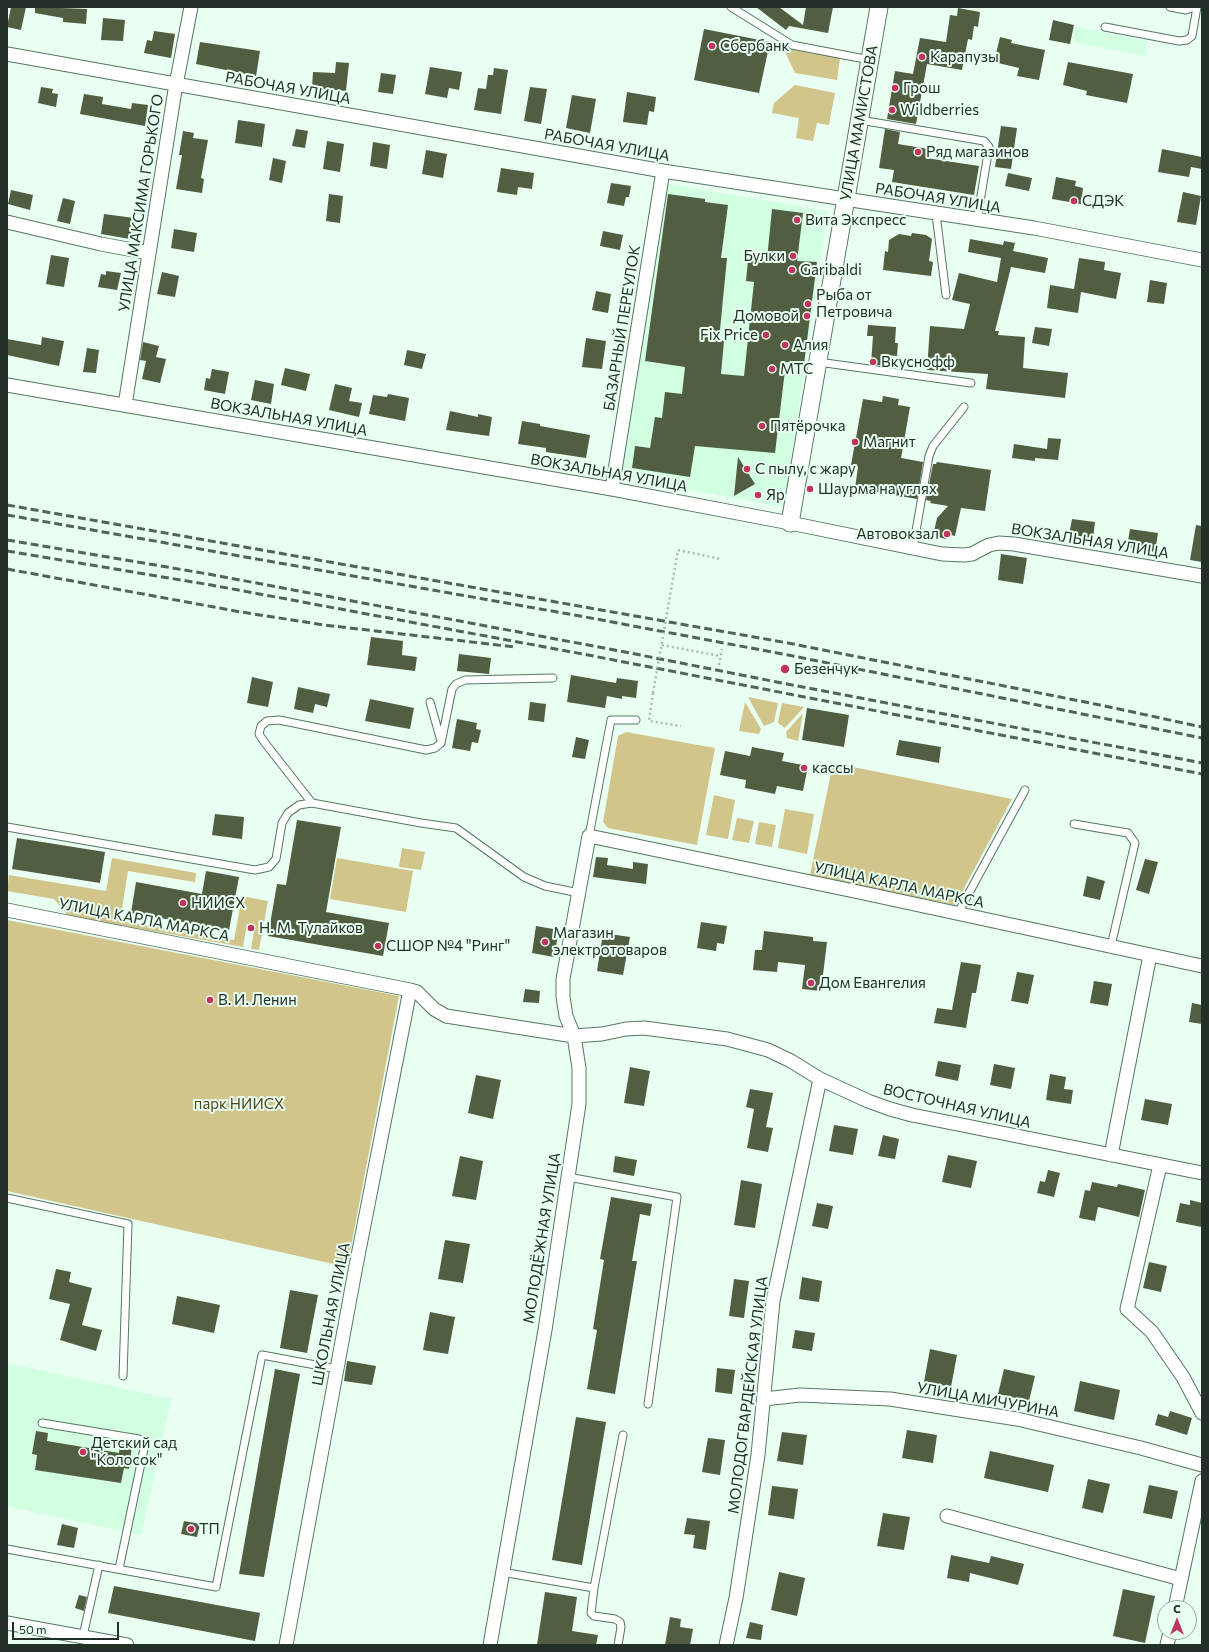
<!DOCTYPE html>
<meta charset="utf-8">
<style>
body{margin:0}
#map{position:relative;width:1209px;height:1652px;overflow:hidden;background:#e9fff1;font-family:Commissioner,sans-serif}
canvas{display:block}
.frame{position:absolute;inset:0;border:8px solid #223028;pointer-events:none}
.north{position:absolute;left:1157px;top:1600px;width:40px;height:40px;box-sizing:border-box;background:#e9fff1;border:1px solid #99aca1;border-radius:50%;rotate:0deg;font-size:11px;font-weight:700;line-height:16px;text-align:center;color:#223028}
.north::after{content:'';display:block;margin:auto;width:14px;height:18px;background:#c23460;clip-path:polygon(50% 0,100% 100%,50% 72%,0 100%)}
.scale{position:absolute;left:12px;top:1622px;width:107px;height:18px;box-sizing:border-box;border:2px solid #223028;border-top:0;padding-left:5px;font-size:12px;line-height:14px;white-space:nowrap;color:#223028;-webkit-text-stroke:3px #e9fff1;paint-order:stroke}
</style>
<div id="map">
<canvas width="1209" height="1652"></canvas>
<div class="frame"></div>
<div class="north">С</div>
<div class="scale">50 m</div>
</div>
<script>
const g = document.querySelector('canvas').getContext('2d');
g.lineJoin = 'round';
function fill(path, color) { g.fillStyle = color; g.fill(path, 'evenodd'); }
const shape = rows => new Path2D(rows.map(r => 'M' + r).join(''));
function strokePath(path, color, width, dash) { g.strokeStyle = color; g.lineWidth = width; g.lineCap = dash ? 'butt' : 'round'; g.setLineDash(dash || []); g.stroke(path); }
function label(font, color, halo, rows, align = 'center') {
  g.font = font + ' Commissioner,sans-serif'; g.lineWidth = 4; g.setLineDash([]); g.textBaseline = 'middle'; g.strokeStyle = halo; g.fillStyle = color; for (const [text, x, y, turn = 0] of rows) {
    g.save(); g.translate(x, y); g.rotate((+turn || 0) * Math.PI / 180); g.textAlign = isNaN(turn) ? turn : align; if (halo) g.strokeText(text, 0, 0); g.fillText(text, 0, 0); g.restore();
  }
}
fill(shape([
 [1075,27,1147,41,1145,56,1073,42],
 [668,184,828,211,784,507,619,477],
 [7,1363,171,1399,141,1535,7,1506]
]), '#d2fee2');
fill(shape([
 [783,48,840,58,837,80,795,73],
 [795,85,835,93,829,125,817,123,813,141,796,138,799,118,772,113,774,103],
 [748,697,778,703,774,722,764,726],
 [745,702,761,729,759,734,739,731],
 [782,703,804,707,785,728,778,723],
 [803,713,798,741,787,738,786,732],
 [626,732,715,748,697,845,608,828,603,822,618,736],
 [833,763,1012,799,955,905,810,875],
 [714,795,735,800,728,839,706,835],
 [785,809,814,814,807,854,778,848],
 [737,818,754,821,749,843,732,840],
 [759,822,776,825,772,847,755,844],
 [402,848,425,852,421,870,399,867],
 [112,858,196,873,195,882,128,871,120,921,234,940,242,896,268,901,259,950,251,949,255,925,247,924,243,947,68,916,54,899,7,891,9,875,106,891],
 [337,858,413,871,406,912,330,899],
 [7,920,399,996,347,1267,7,1191]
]), '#d1c58c');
fill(shape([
 [11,7,26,7,21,30,7,27],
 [35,7,87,9,86,24,63,22,63,18,35,13],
 [756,7,779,7,803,25,806,7,833,7,828,33,789,26,786,30],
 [958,8,980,12,978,27,974,26,972,40,968,39,962,70,927,64,916,124,887,119,895,71,913,74,920,38,946,42,950,15,957,16],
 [103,18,125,20,123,41,101,40],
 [1053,20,1074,25,1070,44,1049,40],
 [704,29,770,42,759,93,694,80],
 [154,31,175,34,171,58,144,53,147,40,152,41],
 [1000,37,1012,40,1011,43,1045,50,1039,80,1017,76,1019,68,994,62],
 [200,42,260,51,256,76,196,64],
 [336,62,349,63,346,91,312,88,313,72,335,73],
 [1068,62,1133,74,1127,103,1086,95,1087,91,1063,85],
 [430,67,462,72,459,90,449,88,447,98,425,94],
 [494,68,508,70,501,114,474,110,478,88,486,89,488,75,493,75],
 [381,73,396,75,393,94,378,92],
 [41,87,53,89,52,93,58,94,56,107,38,103],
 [530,87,547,89,541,124,524,121],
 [627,92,656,97,654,112,649,111,647,125,623,122],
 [84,94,103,97,102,104,131,109,132,103,148,105,145,126,80,114],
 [572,95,596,99,590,133,566,128],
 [238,120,265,124,262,147,235,143],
 [1001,126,1017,128,1011,169,995,167],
 [296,129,308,131,305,148,292,146],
 [885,129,900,132,898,144,928,149,926,158,979,166,974,195,892,182,894,170,879,168],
 [183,131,194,133,193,138,208,140,201,178,204,179,202,193,176,189,182,155,179,155],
 [327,141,344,144,340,172,323,169],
 [373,142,390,145,387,169,370,166],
 [1162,149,1202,157,1202,169,1191,167,1189,177,1158,172],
 [426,150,447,154,443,178,422,174],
 [273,158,286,161,282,183,269,180],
 [501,168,534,173,532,189,518,187,517,195,497,192],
 [1008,173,1032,178,1029,191,1005,186],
 [1056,177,1076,181,1075,186,1083,188,1081,204,1052,199],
 [611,183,631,186,629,197,626,197,624,206,607,203],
 [11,190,33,195,30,210,8,204],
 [1183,192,1201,196,1196,225,1177,222],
 [329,194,343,196,340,223,326,221],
 [668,194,705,199,705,202,728,205,721,258,727,258,719,340,724,341,721,374,744,376,754,282,746,281,748,260,757,260,757,258,767,259,772,209,803,213,797,261,817,262,804,364,786,362,775,453,695,446,690,477,632,468,635,446,650,448,655,417,662,418,665,392,682,394,685,367,645,361],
 [63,198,75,201,70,224,57,221],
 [104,214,134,218,130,239,101,234],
 [174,229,197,233,194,252,171,248],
 [603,231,623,235,620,250,600,246],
 [912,233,926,235,932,239,929,261,933,262,931,276,883,270,885,251,888,252,889,240,899,234,911,236],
 [970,239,1003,245,1004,241,1015,243,1013,251,1048,258,1045,273,1011,267,995,331,999,331,998,335,1025,337,1023,368,1068,373,1065,398,986,389,988,374,927,370,930,326,964,329,970,304,952,300,959,273,997,282,1001,258,968,252],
 [51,255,69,258,64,287,46,284],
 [1079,258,1105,262,1104,270,1121,273,1116,299,1081,292,1078,313,1047,308,1050,285,1074,289],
 [106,271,121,273,117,290,98,287,101,274,106,275],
 [162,272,179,276,175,297,157,294],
 [1150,280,1167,283,1164,304,1147,302],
 [596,291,611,294,608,313,592,310],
 [868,325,896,327,895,343,898,343,897,356,886,355,885,366,871,364,873,336,867,336],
 [1035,327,1052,329,1049,346,1032,343],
 [42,337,64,341,59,366,7,355,7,339,41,345],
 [586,338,606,341,602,369,582,367],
 [143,342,159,346,156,357,166,359,160,383,142,379,146,361,140,360],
 [87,348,99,350,96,373,83,372],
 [407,350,426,354,422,369,404,365],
 [285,368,310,374,306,391,281,385],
 [212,369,229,372,225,394,204,390,206,378,210,379],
 [255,380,274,384,271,404,251,400],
 [335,384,352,388,349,401,362,403,359,417,329,410],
 [388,394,409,398,405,421,369,414,373,395,387,397],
 [883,396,899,399,898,405,910,407,901,458,923,462,917,499,855,488,858,467,851,465,863,399,882,402],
 [450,411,478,417,478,414,492,417,489,436,446,430],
 [522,421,540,424,540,426,590,435,586,458,546,452,546,448,518,444],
 [1048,438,1061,439,1058,460,1035,458,1035,461,1012,458,1014,444,1047,449],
 [738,457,755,484,734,496],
 [937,462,991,470,985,511,961,508,955,536,947,534,946,539,933,536,937,518,948,506,930,503,931,501,926,500,933,464,936,464],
 [1072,519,1095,522,1093,538,1069,535],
 [1196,525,1202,526,1202,562,1190,560],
 [1130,529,1158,533,1155,552,1127,547],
 [1001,554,1027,558,1023,584,998,580],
 [371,637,403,641,402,655,417,657,415,671,367,665],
 [459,654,491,658,489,674,457,671],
 [571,675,616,683,617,678,638,681,636,698,622,696,622,699,607,696,605,708,567,702],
 [252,677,273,682,268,707,247,703],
 [298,687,330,694,327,707,315,704,313,713,294,709],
 [370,699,414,708,410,729,365,721],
 [530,702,546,704,544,722,528,720],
 [807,708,849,715,844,747,802,740],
 [457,719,477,723,476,729,481,730,478,743,472,742,470,751,452,748],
 [576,737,589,740,585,759,572,757],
 [899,740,941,747,939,763,896,755],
 [752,747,784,753,782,761,808,766,803,791,777,786,775,794,745,788,746,780,720,775,725,751,750,756],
 [215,814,244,817,242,839,212,835],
 [297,820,341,827,326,912,389,923,383,956,268,936,277,884,286,885],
 [17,838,105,852,100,883,12,869],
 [596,857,608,858,607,865,633,869,633,862,648,864,646,884,593,877],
 [1145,859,1158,862,1149,894,1136,890],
 [206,871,239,877,229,930,131,913,136,882,202,894],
 [1087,876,1105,881,1100,900,1083,896],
 [701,922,727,926,724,944,717,943,716,951,697,948],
 [536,926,559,930,554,957,532,953],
 [764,931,813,937,813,941,827,942,821,991,802,989,805,965,778,962,777,972,753,970,755,950,762,950],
 [603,933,630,937,623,975,597,971],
 [961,962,981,965,976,993,972,993,966,1028,934,1023,937,1008,952,1010],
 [1017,972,1034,975,1028,1004,1011,1001],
 [1094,981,1112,984,1108,1006,1090,1003],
 [525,989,540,991,539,1003,523,1002],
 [1192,1003,1202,1005,1202,1024,1189,1022],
 [938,1061,961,1065,958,1081,935,1076],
 [994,1064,1015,1068,1011,1089,990,1085],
 [630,1067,650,1071,644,1106,624,1103],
 [1050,1074,1066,1077,1064,1089,1073,1090,1071,1104,1046,1100],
 [476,1075,501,1080,493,1119,468,1113],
 [750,1089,773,1093,766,1127,773,1128,768,1152,747,1148,754,1109,746,1107],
 [1145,1099,1172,1104,1168,1125,1141,1120],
 [834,1125,858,1129,853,1155,829,1151],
 [883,1135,899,1139,895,1159,878,1156],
 [948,1155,977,1161,971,1188,942,1182],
 [460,1156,483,1161,476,1200,452,1196],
 [615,1156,637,1160,634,1176,613,1172],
 [1048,1170,1060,1173,1054,1197,1037,1193,1040,1181,1045,1182],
 [741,1180,762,1184,755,1228,734,1225],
 [1092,1182,1117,1187,1118,1184,1145,1190,1139,1217,1098,1207,1095,1221,1079,1218,1085,1190,1090,1191],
 [611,1197,652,1204,650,1216,640,1214,632,1261,637,1261,615,1394,587,1389,597,1330,593,1329,604,1260,600,1259],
 [1190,1200,1202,1203,1202,1227,1176,1222,1180,1203,1190,1205],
 [817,1203,833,1206,828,1229,812,1226],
 [445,1240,470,1244,463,1283,438,1279],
 [1149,1262,1167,1266,1161,1292,1143,1288],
 [56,1269,71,1272,69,1282,92,1288,82,1325,102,1330,96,1351,60,1340,70,1304,49,1299],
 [802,1277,822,1281,819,1302,799,1299],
 [734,1279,749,1281,744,1318,729,1316],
 [290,1290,318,1295,307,1353,280,1348],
 [177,1296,220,1305,214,1333,172,1324],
 [430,1312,455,1317,448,1354,423,1350],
 [795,1330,815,1333,812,1351,792,1348],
 [930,1349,957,1355,951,1387,924,1382],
 [347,1361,376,1366,372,1385,344,1381],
 [717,1368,735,1370,732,1394,715,1392],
 [275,1369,300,1374,264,1577,239,1574],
 [1004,1369,1035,1376,1029,1401,998,1394],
 [1080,1381,1120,1390,1114,1420,1074,1411],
 [1170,1411,1192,1418,1187,1435,1155,1425,1158,1414,1168,1417],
 [576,1417,606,1422,582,1565,552,1560],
 [907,1430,937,1435,933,1463,902,1458],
 [36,1431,48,1433,47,1441,119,1453,120,1444,132,1446,129,1469,124,1468,121,1483,35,1470,37,1455,32,1454],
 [782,1432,807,1435,803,1465,777,1461],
 [708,1438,725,1440,720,1475,702,1472],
 [990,1451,1054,1465,1048,1492,984,1478],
 [1088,1479,1110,1484,1103,1513,1082,1508],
 [1149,1485,1178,1491,1172,1519,1143,1513],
 [772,1486,798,1489,794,1519,768,1515],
 [883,1513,910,1517,904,1550,877,1546],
 [687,1518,710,1521,706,1550,693,1548,695,1535,684,1534],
 [184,1521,200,1524,197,1537,181,1534],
 [62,1524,78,1528,74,1548,57,1545],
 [951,1555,989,1563,991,1556,1024,1564,1018,1585,970,1573,969,1582,947,1578],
 [779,1572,805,1578,797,1616,771,1610],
 [114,1586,260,1613,255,1641,108,1613],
 [1123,1589,1155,1596,1145,1643,1113,1636],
 [545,1592,577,1597,572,1631,598,1635,596,1645,537,1645],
 [79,1595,87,1597,84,1611,75,1608],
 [670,1617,681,1619,680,1627,693,1629,690,1645,665,1645],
 [750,1622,763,1625,761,1640,746,1638]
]), '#515e41');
const service = shape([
 [731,7,792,45,870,60],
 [1170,7,1186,10,1194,7],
 [1105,27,1179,41,1187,40,1192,36,1197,7],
 [860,120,984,141,989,147,977,220],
 [936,214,946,295],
 [818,362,971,383],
 [913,548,929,456,933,446,964,407],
 [430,702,441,741],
 [312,803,265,743,259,734,261,726,267,721,279,720,426,750,435,748,441,743,452,689,456,684,465,680,553,678],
 [1074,824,1128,833,1135,843,1111,946],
 [7,827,255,870,269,867,276,859,282,823,288,813,299,805,312,803,421,823,456,828,524,877,545,886,579,893],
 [589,836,611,720,636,720],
 [958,913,1025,790],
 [568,1177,677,1197,648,1404],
 [7,1198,128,1224,123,1376],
 [42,1423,139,1439,143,1441,145,1444,119,1569],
 [7,1549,216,1587,262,1355,337,1369],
 [502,1572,594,1588,623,1435],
 [594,1588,591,1613,594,1616,615,1619,620,1622,621,1627,618,1645],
 [83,1636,99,1565]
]);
const minor = shape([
 [7,54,663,171,1034,228,1202,260],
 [7,222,101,244,149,253],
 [7,385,612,489,790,523,942,554,964,555,972,554,989,545,999,543,1014,544,1202,576],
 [125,405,175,90,191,7],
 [612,489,663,171],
 [7,910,410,990,417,992,434,1009,446,1016,574,1036,602,1034,626,1029,644,1028,727,1039,768,1050,791,1061,820,1079,868,1101,890,1109,912,1115,1202,1173],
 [1111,1155,1150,955],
 [1160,1165,1127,1309,1152,1332,1183,1377,1202,1413],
 [764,1399,800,1395,890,1399,1017,1419,1141,1448,1202,1465],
 [947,1516,1181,1579],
 [1175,1608,1202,1481],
 [7,1623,127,1645],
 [286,1645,355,1271,410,990],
 [490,1645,545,1330,579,1104,579,1068,574,1036,566,1016,563,997,563,979,589,836,854,891,1202,966],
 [726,1645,736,1598,758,1455,773,1301,820,1079],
 [1167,1645,1170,1632]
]);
const tertiary = shape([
 [790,523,879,7]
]);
strokePath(service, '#567663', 9);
strokePath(minor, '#567663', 15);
strokePath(tertiary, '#567663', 19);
strokePath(shape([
 [678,550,721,559],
 [662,645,720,656],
 [719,665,722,649],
 [653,693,649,721,681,726]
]), '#a8bbaf', 2.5, [2, 3]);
strokePath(service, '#fff', 7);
strokePath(minor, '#fff', 13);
strokePath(tertiary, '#fff', 17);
strokePath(shape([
 [7,505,788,643,1100,705,1202,727],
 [7,515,580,616,788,655,1202,738],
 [7,540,208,574,620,651,782,683,1202,763],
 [7,551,211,585,588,655,1202,774],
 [7,569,241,612,324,625,515,647]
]), '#536359', 3, [8, 4]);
strokePath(shape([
 [653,693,678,550]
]), '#a8bbaf', 2.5, [2, 3]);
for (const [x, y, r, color] of [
 [712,46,4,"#c23460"],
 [922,57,4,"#c23460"],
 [895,88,4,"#c23460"],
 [892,110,4,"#c23460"],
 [918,152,4,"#c23460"],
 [1074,201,4,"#c23460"],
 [797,220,4,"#c23460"],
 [793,256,4,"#c23460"],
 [792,270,4,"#c23460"],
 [808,304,4,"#c23460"],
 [807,316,4,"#c23460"],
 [766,335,4,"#c23460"],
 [785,345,4,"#c23460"],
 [873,362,4,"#c23460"],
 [772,369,4,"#c23460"],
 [762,426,4,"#c23460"],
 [855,442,4,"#c23460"],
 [747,469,4,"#c23460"],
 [810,489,4,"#c23460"],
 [758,495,4,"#c23460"],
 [947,534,4,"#c23460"],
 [785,669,5,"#c23460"],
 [804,768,4,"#c23460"],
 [183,903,4,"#c23460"],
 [251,928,4,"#c23460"],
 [545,942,4,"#c23460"],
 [378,946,4,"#c23460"],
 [811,983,4,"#c23460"],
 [210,1000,4,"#c23460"],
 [83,1452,4,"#c23460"],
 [191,1529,4,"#c23460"]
]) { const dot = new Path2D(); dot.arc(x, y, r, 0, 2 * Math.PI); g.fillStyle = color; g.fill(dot); strokePath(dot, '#e9fff1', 1.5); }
label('15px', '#223028', '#e9fff1', [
 ["Сбербанк",720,46],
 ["Карапузы",930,57],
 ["Грош",903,88],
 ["Wildberries",900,110],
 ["Ряд магазинов",926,152],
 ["СДЭК",1082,201],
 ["Вита Экспресс",805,220],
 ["Булки",785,256,"right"],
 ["Garibaldi",800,270],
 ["Рыба от",816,295],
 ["Петровича",816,312],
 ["Домовой",799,316,"right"],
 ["Fix Price",758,335,"right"],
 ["Алия",793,345],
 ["Вкуснофф",881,362],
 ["МТС",780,369],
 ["Пятёрочка",770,426],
 ["Магнит",863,442],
 ["С пылу, с жару",755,469],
 ["Шаурма на углях",818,489],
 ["Яр",766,495],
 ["Автовокзал",939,534,"right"],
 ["Безенчук",794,669],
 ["кассы",812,768],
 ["НИИСХ",191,903],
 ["Н. М. Тулайков",259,928],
 ["Магазин",553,933],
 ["электротоваров",553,950],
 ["СШОР №4 \"Ринг\"",386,946],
 ["Дом Евангелия",819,983],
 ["В. И. Ленин",218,1000],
 ["Детский сад",91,1443],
 ["\"Колосок\"",91,1460],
 ["ТП",199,1529]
], 'left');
label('15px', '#223028', '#e9fff1', [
 ["РАБОЧАЯ УЛИЦА",288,88,10],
 ["УЛИЦА МАМИСТОВА",859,123,-80],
 ["РАБОЧАЯ УЛИЦА",607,145,10],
 ["РАБОЧАЯ УЛИЦА",938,198,9],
 ["УЛИЦА МАКСИМА ГОРЬКОГО",141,203,-81],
 ["БАЗАРНЫЙ ПЕРЕУЛОК",622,328,-81],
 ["ВОКЗАЛЬНАЯ УЛИЦА",289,417,10],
 ["ВОКЗАЛЬНАЯ УЛИЦА",609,473,10],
 ["ВОКЗАЛЬНАЯ УЛИЦА",1090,541,9],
 ["УЛИЦА КАРЛА МАРКСА",899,885,12],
 ["УЛИЦА КАРЛА МАРКСА",144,920,11],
 ["ВОСТОЧНАЯ УЛИЦА",957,1106,13],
 ["МОЛОДЁЖНАЯ УЛИЦА",542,1238,-81],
 ["ШКОЛЬНАЯ УЛИЦА",331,1314,-79],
 ["МОЛОДОГВАРДЕЙСКАЯ УЛИЦА",748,1395,-83],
 ["УЛИЦА МИЧУРИНА",988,1400,10]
]);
label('15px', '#514820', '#e9fff1', [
 ["парк НИИСХ",239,1104]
]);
</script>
